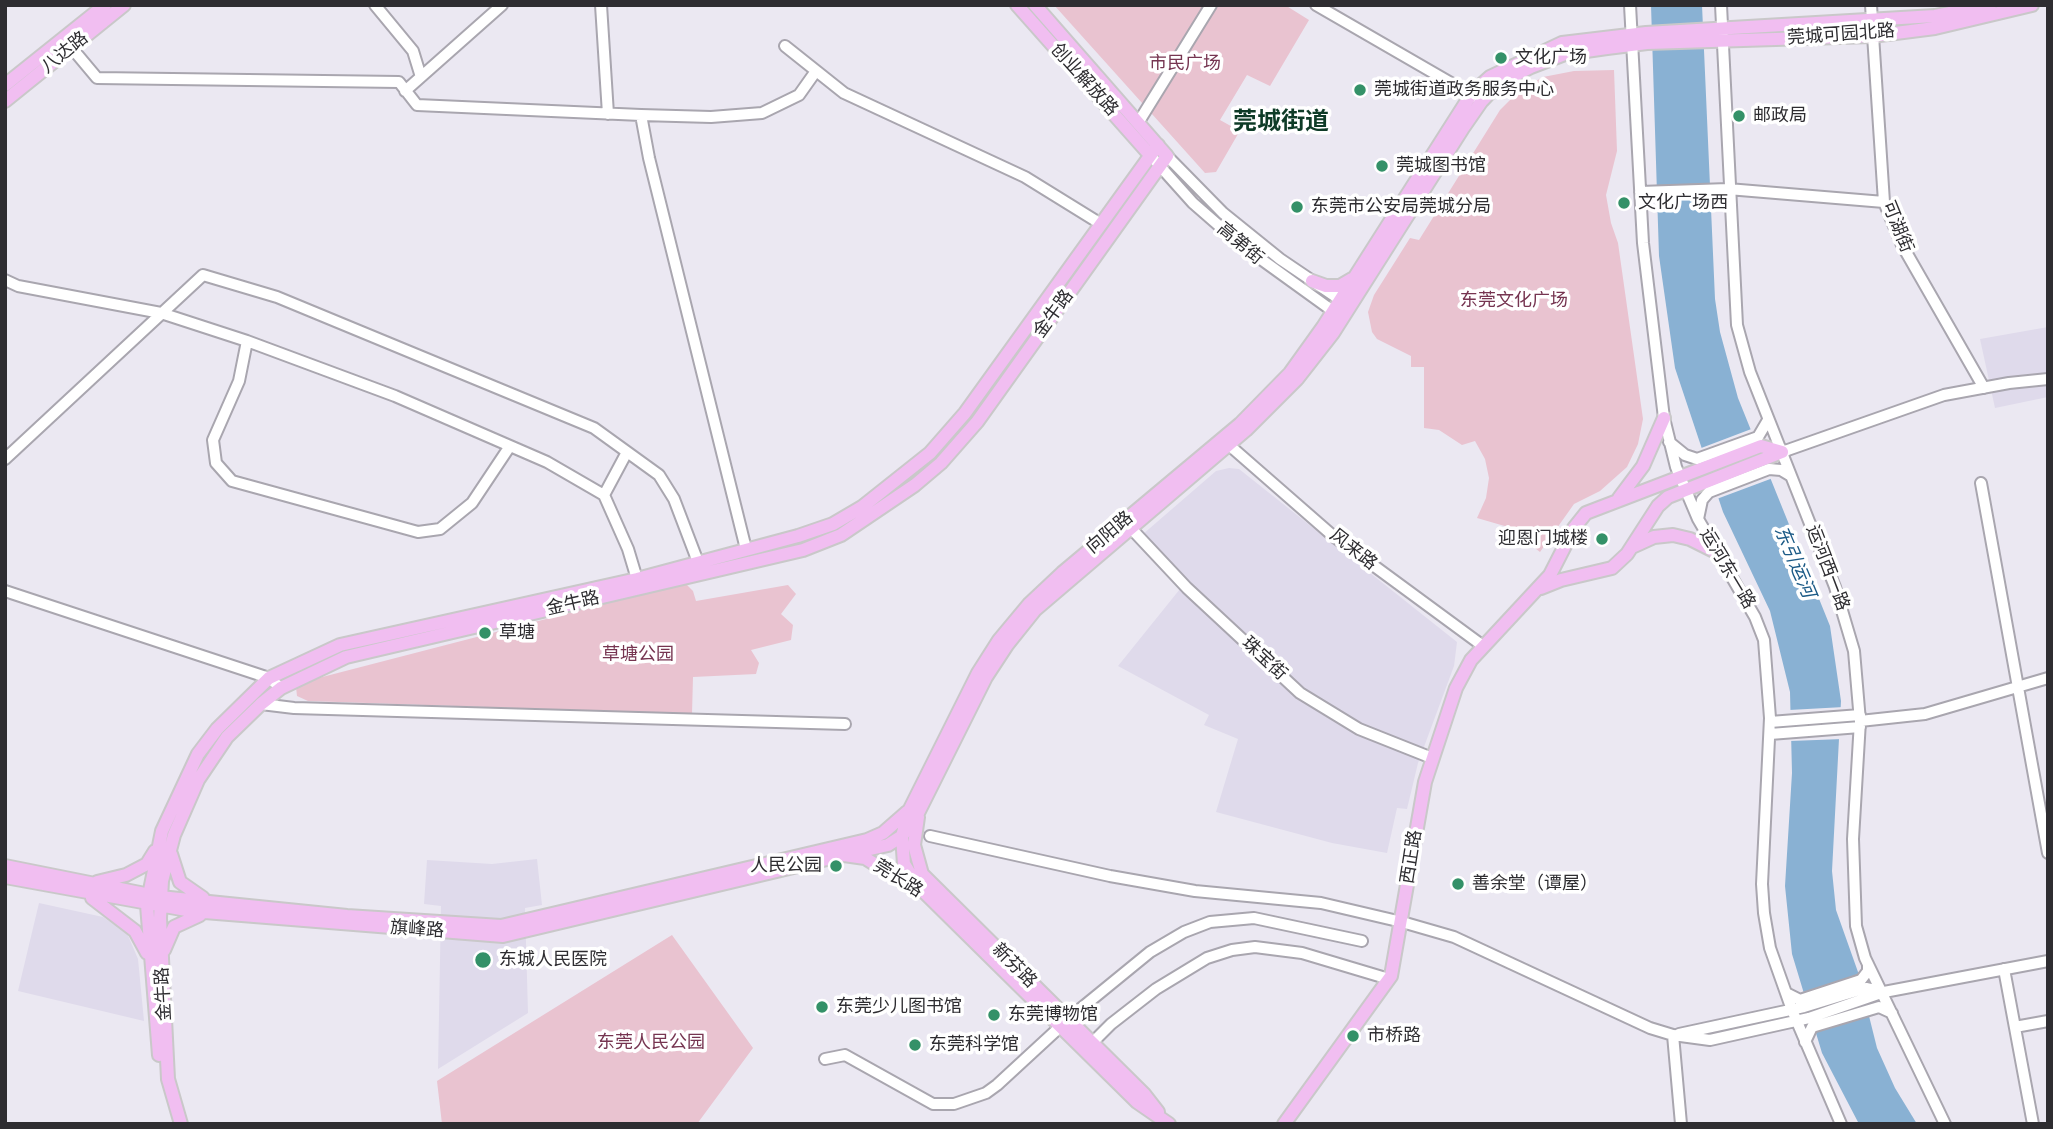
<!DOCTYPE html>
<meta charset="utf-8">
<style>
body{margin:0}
#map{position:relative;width:2053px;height:1129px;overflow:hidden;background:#ebe8f2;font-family:Signika,sans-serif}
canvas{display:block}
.frame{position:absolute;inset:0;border:7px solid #2e2d31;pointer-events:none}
</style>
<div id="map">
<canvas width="2053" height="1129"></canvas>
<div class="frame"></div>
</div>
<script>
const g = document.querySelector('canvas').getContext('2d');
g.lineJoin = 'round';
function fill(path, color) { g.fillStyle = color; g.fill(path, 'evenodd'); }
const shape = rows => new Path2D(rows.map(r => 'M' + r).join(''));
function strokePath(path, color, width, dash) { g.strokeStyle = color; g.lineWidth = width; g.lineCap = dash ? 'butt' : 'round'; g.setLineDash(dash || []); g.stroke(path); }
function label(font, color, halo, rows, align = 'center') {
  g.font = font + ' Signika,"Noto Sans SC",sans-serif'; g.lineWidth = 7; g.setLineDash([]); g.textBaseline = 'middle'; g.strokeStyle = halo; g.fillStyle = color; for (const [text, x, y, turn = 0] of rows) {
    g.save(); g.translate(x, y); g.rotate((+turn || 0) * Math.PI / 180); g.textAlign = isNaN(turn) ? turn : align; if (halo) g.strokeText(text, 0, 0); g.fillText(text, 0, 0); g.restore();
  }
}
fill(shape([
 [2048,327,2048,397,1995,408,1980,339],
 [1229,468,1239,469,1457,642,1454,666,1418,763,1407,809,1397,808,1387,853,1332,843,1216,812,1238,739,1204,725,1209,715,1118,666,1180,589,1135,541,1216,471],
 [537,859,542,905,525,908,528,1013,438,1069,441,906,424,904,427,860,492,864],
 [39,903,103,917,127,933,138,959,144,1021,18,991]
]), '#dfdaeb');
fill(shape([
 [1054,5,1285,5,1309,20,1270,86,1247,75,1220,120,1238,130,1238,134,1216,172,1205,173],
 [1614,70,1617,151,1606,195,1611,223,1618,243,1643,419,1638,444,1627,467,1600,491,1574,504,1540,552,1508,527,1477,518,1486,498,1489,478,1485,459,1475,441,1462,445,1439,430,1424,428,1424,367,1411,367,1411,356,1377,339,1372,332,1368,312,1374,295,1410,238,1419,240,1500,110,1520,90,1543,77,1574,71],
 [685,583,693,591,696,601,788,585,796,594,781,614,793,625,791,640,751,650,759,663,756,674,693,677,692,714,308,701,297,696,296,687,303,682],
 [672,935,753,1048,697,1124,442,1124,437,1081]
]), '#e9c3d0');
fill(shape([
 [1651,5,1702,5,1715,299,1720,332,1738,398,1830,626,1841,701,1832,871,1836,910,1858,972,1877,1048,1895,1088,1917,1124,1859,1124,1822,1053,1792,954,1785,886,1792,773,1790,692,1770,611,1723,512,1675,368,1659,256]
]), '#89b1d3');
fill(shape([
 [1754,428,1773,478,1714,500,1696,450],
 [1844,707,1843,739,1790,741,1789,710]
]), '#ebe8f2');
const minor = shape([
 [375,5,413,51,421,77],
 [601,5,608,114],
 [1316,5,1477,98],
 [1630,5,1643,243,1664,418,1676,467,1698,519,1755,617,1764,640,1770,718,1762,884,1764,913,1770,948,1792,1010,1841,1124],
 [1721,5,1737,325,1750,372,1835,587,1854,651,1860,721,1853,839,1856,926,1865,958,1945,1124],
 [1871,5,1884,202,1902,245,1984,388],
 [785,46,844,93,1025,177,1101,224],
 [71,47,97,78,399,82,417,105,641,115,711,117,762,113,799,95,816,71],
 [405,91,502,5],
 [641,115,649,158,746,549],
 [1138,123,1211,5],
 [1150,155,1193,203,1240,244,1337,314],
 [1167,156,1223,213,1280,259,1345,303],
 [1640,192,1728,189,1884,202],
 [5,280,18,286,161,313,247,341,395,396,547,462,604,495,628,549,637,579],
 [247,341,239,381,213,440,216,463,232,481,418,532,440,529,472,503,510,446],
 [1669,442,1685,455,1697,459,1758,437,1768,420],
 [1229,445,1332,535,1483,646],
 [1782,452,1944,395,2009,383,2048,379],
 [5,459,203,275,277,297,594,428,659,475,674,499,698,562],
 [1981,483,2048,853],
 [604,495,627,452],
 [1698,519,1702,500,1709,492,1769,469,1781,470,1791,476],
 [1126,523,1187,588,1300,693,1359,729,1432,758],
 [5,591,269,678,281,688],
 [261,704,294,708,845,724],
 [1860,721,1925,714,2048,678],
 [1770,722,1860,715],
 [1770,734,1860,727],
 [930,836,1110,876,1195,891,1321,903,1402,922,1454,937,1650,1028,1673,1035,1710,1040,1809,1018,1884,992,2048,961],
 [2004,969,2033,1124],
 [1786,993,1800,1000,1861,980,1868,971,1868,964],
 [1068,1019,1150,952,1184,932,1210,922,1254,918,1362,941],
 [2015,1027,2048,1021],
 [1679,1034,1804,1007,1866,988,1884,992],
 [1673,1035,1681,1124],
 [1805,1042,1812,1027,1879,1007,1892,1013],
 [1087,1048,1111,1024,1156,989,1207,958,1232,950,1255,947,1302,953,1389,979],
 [825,1059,845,1055,933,1104,954,1104,986,1093,997,1085,1061,1026]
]);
const major = shape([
 [1017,5,1150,155],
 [5,85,105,5],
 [5,101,124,5],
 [1312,281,1326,286,1340,286,1352,279],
 [1619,498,1643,466,1664,418],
 [1632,547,1654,537,1673,535,1690,539,1716,552],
 [1541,588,1561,580,1612,568,1627,554,1658,506,1668,497,1782,452],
 [918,817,914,845,922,874,1144,1094,1158,1112],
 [171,854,180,882,203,898],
 [844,855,888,845,902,836,918,813,986,677,1007,645,1035,610,1246,430,1297,379,1333,333,1463,128,1481,102,1498,84,1531,67,1565,54,1607,48,1647,43,1872,36,1935,28,2032,5],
 [5,866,160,897,347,916,501,926,867,840,883,833,907,812],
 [5,877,192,911,503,936,844,855,865,858,916,890],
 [97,882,126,875,147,864,155,851],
 [92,898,135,931,147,953],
 [164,950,174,927,200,915],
 [159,1055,147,905,162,831,198,754,217,729,269,678,340,645,637,579,798,536,833,524,862,507,930,453,965,413,1158,145],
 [181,1124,168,1079,160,918,162,881,174,835,198,780,227,737,261,704,281,688,346,657,803,550,841,535,915,485,941,463,977,422,1167,156,1035,5],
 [1169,1124,1137,1102,917,885,904,864,902,836,910,809,978,673,999,640,1029,604,1062,573,1240,424,1290,373,1323,327,1472,93,1490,77,1562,43,1646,33,1935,16,1990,5],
 [1284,1124,1391,976,1425,782,1456,688,1471,660,1550,575,1574,528,1586,513,1761,446,1782,452]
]);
strokePath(minor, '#a9a6af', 14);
strokePath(major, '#c9c8c9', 16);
strokePath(minor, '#fff', 10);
strokePath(major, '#f1bef1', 12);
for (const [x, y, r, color] of [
 [1501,58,7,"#349168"],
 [1360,90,7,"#349168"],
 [1739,116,7,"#349168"],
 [1382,166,7,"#349168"],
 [1624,203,7,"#349168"],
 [1297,207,7,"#349168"],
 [1602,539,7,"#349168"],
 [485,633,7,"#349168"],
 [836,866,7,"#349168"],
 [1458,884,7,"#349168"],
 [483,960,9,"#349168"],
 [822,1007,7,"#349168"],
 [994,1015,7,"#349168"],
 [1353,1036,7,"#349168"],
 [915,1045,7,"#349168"]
]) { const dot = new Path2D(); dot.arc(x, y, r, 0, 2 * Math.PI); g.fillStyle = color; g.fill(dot); strokePath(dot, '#fff', 2.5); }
label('18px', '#2e2d31', '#fff', [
 ["莞城可园北路",1841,35,-4],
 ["八达路",65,53,-39],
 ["创业解放路",1084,80,48],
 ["可湖街",1897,227,68],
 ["高第街",1240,244,40],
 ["金牛路",1054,314,-54],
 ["向阳路",1110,533,-40],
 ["风来路",1353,550,38],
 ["运河西一路",1827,568,69],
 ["运河东一路",1727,569,59],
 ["金牛路",573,604,-13],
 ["珠宝街",1264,659,43],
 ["西正路",1412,857,-81],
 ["莞长路",898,879,32],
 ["旗峰路",417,930,4],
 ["新芬路",1014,966,45],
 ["金牛路",164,994,-93]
]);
label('18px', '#2e2d31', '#fff', [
 ["文化广场",1515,58],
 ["莞城街道政务服务中心",1374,90],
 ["邮政局",1753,116],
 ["莞城图书馆",1396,166],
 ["文化广场西",1638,203],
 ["东莞市公安局莞城分局",1311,207],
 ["迎恩门城楼",1588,539,"right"],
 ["草塘",499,633],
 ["人民公园",822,866,"right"],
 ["善余堂（谭屋）",1472,884],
 ["东城人民医院",499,960],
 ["东莞少儿图书馆",836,1007],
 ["东莞博物馆",1008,1015],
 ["市桥路",1367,1036],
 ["东莞科学馆",929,1045]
], 'left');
label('18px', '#763551', '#fff', [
 ["市民广场",1185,64],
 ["东莞文化广场",1514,301],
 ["草塘公园",638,655],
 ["东莞人民公园",651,1043]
]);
label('italic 19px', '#1b5a86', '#fff', [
 ["东引运河",1794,562,67]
]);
label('bold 24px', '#0e3b27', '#fff', [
 ["莞城街道",1281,123]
]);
</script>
